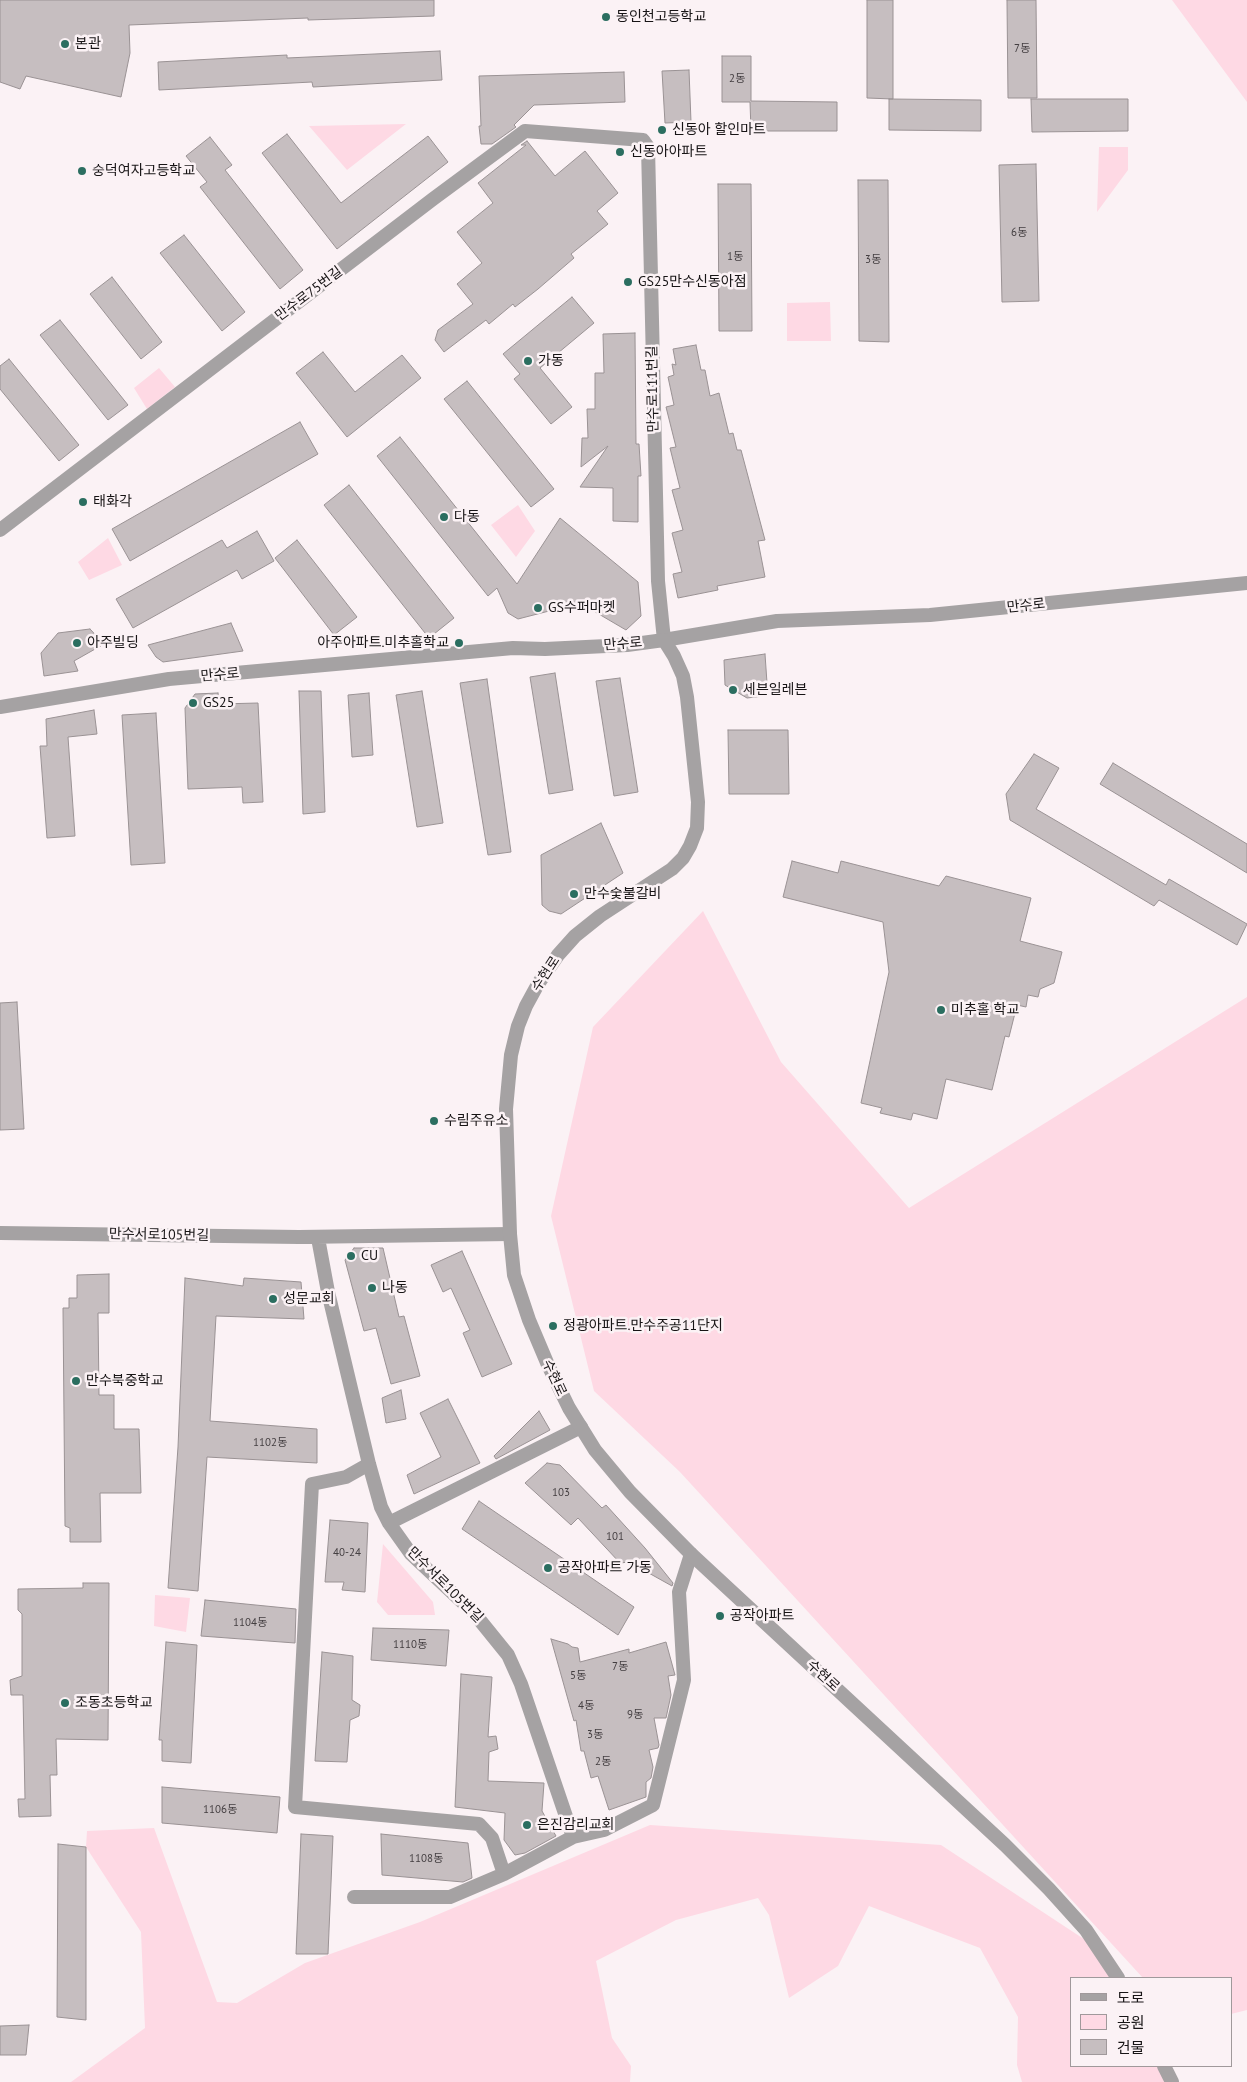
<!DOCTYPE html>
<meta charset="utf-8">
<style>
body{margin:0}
#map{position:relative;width:1247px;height:2082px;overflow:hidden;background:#fbf2f5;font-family:"PT Sans","Noto Sans KR",sans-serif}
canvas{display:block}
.legend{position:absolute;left:1070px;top:1977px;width:162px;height:90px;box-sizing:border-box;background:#fbf2f5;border:1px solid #a0999b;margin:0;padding:6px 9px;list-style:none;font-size:15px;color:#171415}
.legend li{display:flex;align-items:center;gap:10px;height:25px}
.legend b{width:25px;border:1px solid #a0999b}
</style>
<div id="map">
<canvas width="1247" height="2082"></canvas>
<ul class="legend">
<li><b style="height:6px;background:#a5a2a3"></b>도로</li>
<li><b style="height:14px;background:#fed9e4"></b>공원</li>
<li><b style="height:14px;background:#c6bec0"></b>건물</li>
</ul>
</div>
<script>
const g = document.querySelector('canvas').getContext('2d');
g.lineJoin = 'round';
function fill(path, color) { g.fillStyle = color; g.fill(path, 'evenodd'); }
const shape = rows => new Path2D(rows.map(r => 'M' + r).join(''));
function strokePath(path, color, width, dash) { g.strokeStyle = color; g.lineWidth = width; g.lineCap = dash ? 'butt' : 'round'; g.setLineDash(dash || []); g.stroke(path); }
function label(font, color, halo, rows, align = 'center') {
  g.font = font + ' "PT Sans","Noto Sans KR",sans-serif'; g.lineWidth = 5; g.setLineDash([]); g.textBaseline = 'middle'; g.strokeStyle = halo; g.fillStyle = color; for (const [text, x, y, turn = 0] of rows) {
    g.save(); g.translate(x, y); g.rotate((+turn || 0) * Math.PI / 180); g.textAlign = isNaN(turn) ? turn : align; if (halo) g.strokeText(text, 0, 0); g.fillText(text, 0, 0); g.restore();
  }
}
fill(shape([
 [1172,0,1247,0,1247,102],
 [406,124,347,170,309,126],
 [1099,147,1128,147,1128,170,1097,212],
 [830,302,831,341,787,341,787,303],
 [159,368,175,387,147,409,134,388],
 [518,505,535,531,516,557,491,525],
 [108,538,122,565,89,580,78,562],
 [703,911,781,1062,909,1208,1247,997,1247,2010,1231,2014,1231,1978,1143,1978,680,1472,594,1391,551,1216,593,1027],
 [383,1544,433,1602,435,1615,388,1615,377,1602],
 [155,1595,190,1598,186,1632,154,1626],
 [650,1825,941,1845,1099,1949,1114,1978,1071,1978,1071,2066,1158,2066,1166,2082,1022,2082,1017,2065,1018,2017,980,1948,869,1906,838,1966,789,1998,769,1915,758,1898,676,1920,596,1961,612,2038,631,2066,630,2082,71,2082,145,2028,141,1932,86,1847,87,1831,154,1828,217,2002,237,2003,305,1963,420,1922]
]), '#fed9e4');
const building = shape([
 [0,0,434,0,434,16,308,20,308,18,129,25,130,53,121,97,26,76,20,89,0,82,0,0],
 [867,0,893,0,893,99,867,98,867,0],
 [1007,0,1036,0,1037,98,1008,98,1007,0],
 [440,51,442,80,313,87,312,82,159,90,158,62,287,55,287,58,440,51],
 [722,56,751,56,751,101,837,102,837,131,751,131,750,102,722,102,722,56],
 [689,70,691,122,665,123,662,71,689,70],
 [624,72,625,102,534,105,514,125,516,127,492,144,481,144,479,126,481,126,479,76,624,72],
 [889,99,981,100,981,131,889,130,889,99],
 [1031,99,1128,99,1128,131,1032,132,1031,99],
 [287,134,341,203,428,136,448,162,337,249,262,153,287,134],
 [210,137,232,165,225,170,303,270,280,289,200,187,207,182,186,156,210,137],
 [527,141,555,176,585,151,618,193,597,211,608,224,571,254,574,258,538,289,515,307,513,304,489,324,486,320,444,352,435,340,438,330,473,304,457,284,482,263,457,232,493,203,478,183,526,145,521,145,527,141],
 [1036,164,1039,301,1002,302,999,165,1036,164],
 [858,180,888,180,889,342,859,341,858,180],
 [718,184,751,184,752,331,719,331,718,184],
 [184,235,245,312,222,331,160,253,184,235],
 [112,277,162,342,141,359,90,294,112,277],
 [572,297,594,323,540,368,572,407,551,424,514,379,520,374,503,354,572,297],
 [60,320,128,405,108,420,40,335,60,320],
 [635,333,636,444,639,444,641,476,638,476,638,522,613,521,613,488,580,487,608,446,581,467,582,438,588,438,587,409,595,409,595,373,604,373,603,334,635,333],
 [696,345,701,370,705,370,710,396,719,393,729,434,733,433,737,450,741,450,765,540,758,541,765,577,717,586,718,590,678,598,673,574,682,572,672,533,683,530,672,490,680,488,670,448,676,447,666,407,674,405,668,377,674,375,672,364,676,365,673,349,696,345],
 [323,352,355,392,402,355,421,378,347,437,296,373,323,352],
 [9,359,79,445,59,461,0,389,0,366,9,359],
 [467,381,554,489,531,507,444,399,467,381],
 [300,422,318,454,130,561,112,529,300,422],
 [400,437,517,584,560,518,638,582,641,616,626,630,580,603,518,619,508,613,497,588,488,596,377,456,400,437],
 [349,485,454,618,429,638,324,505,349,485],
 [257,531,274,561,242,579,237,570,133,628,116,599,222,540,227,548,257,531],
 [297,540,357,617,334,635,275,558,297,540],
 [231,623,243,651,163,662,156,657,148,645,231,623],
 [90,629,104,644,74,661,78,671,44,676,41,653,58,633,90,629],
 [765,654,767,683,763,683,764,696,747,698,725,685,724,660,765,654],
 [555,673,573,790,549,794,530,677,555,673],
 [620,678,638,792,614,796,596,681,620,678],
 [487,679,511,852,488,855,460,683,487,679],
 [299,691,321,691,325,812,303,814,299,691],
 [422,691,443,823,417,827,396,695,422,691],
 [218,693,219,704,258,703,263,802,243,803,242,787,188,789,185,708,195,694,218,693],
 [369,693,373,755,352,757,348,695,369,693],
 [94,710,97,734,68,737,75,836,47,838,40,746,47,746,46,719,94,710],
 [156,713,165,863,131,865,122,715,156,713],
 [728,730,788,730,789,794,729,794,728,730],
 [1034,754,1059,768,1036,809,1166,885,1169,879,1247,924,1237,945,1159,900,1154,906,1010,820,1006,794,1034,754],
 [1113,763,1247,844,1247,873,1100,784,1113,763],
 [601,823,623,873,561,914,549,911,542,905,541,855,601,823],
 [792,861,838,873,841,861,939,886,946,876,1031,898,1020,941,1062,952,1054,983,1040,989,1038,997,1028,995,1026,1007,1017,1005,1009,1037,1005,1036,992,1090,946,1079,937,1119,913,1113,911,1120,880,1113,882,1108,861,1103,889,972,883,922,783,897,792,861],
 [17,1002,24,1129,0,1130,0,1003,17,1002],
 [354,1248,383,1248,399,1317,404,1316,420,1376,391,1384,376,1328,364,1331,345,1260,354,1248],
 [462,1251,512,1364,482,1377,463,1333,470,1330,451,1288,443,1292,431,1265,462,1251],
 [109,1274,109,1313,98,1313,99,1395,114,1395,114,1429,139,1429,141,1493,100,1493,101,1542,70,1542,70,1528,65,1526,63,1308,69,1308,69,1298,77,1298,77,1275,109,1274],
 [185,1278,243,1286,244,1278,301,1282,304,1319,216,1316,210,1421,317,1429,317,1463,207,1457,198,1591,168,1588,178,1447,185,1278],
 [401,1390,406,1419,386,1423,382,1398,401,1390],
 [448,1399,480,1463,414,1494,407,1475,441,1457,420,1413,448,1399],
 [539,1411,550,1430,496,1459,494,1456,539,1411],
 [547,1463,560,1465,602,1508,606,1505,645,1548,673,1583,672,1586,629,1562,620,1563,578,1518,571,1525,525,1483,547,1463],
 [479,1501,634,1607,618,1635,462,1529,479,1501],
 [330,1520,368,1523,365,1592,342,1590,344,1582,325,1582,330,1520],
 [83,1583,109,1583,108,1740,56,1739,57,1775,50,1775,51,1816,19,1817,18,1799,25,1799,23,1695,11,1695,10,1680,22,1676,22,1614,18,1610,18,1589,83,1588,83,1583],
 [205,1600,296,1609,295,1643,201,1636,205,1600],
 [373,1628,449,1630,446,1666,371,1660,373,1628],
 [551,1639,568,1644,572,1647,578,1648,580,1662,629,1649,629,1653,666,1642,675,1675,668,1676,671,1695,666,1718,654,1718,659,1745,658,1748,649,1750,653,1767,651,1778,646,1782,646,1797,609,1810,598,1776,591,1778,584,1751,581,1751,576,1720,574,1721,551,1639],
 [166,1642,197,1645,191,1763,162,1761,162,1740,159,1740,166,1642],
 [322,1652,353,1656,352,1700,360,1705,359,1716,350,1720,347,1762,315,1761,322,1652],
 [461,1674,492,1677,488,1737,496,1736,498,1749,489,1752,488,1781,544,1783,542,1811,556,1836,525,1853,515,1855,504,1840,505,1813,455,1807,461,1674],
 [162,1787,280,1797,277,1833,162,1823,162,1787],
 [301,1834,333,1836,328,1954,296,1954,301,1834],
 [381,1834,468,1843,472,1878,463,1882,382,1875,381,1834],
 [58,1844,86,1847,86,2020,57,2017,58,1844],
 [29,2025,26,2055,0,2055,0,2026,29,2025]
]);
fill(building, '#c6bec0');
strokePath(building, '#9a9294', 1);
strokePath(shape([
 [0,530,433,199,525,131,643,140,648,147,658,581,664,640,777,621,930,615,1247,583],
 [0,1233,299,1237,510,1234],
 [318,1238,328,1292,369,1464,381,1507,389,1523,411,1554,474,1613,508,1655,521,1684,573,1837],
 [369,1464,346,1477,312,1484,295,1807,479,1824,492,1838,504,1874],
 [389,1523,581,1427],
 [354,1897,450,1897,504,1874,573,1837,604,1830,653,1805,684,1680,679,1592,691,1554]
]), '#a5a2a3', 14);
strokePath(shape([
 [0,707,169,679,513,648,545,649,627,645,664,640,674,656,683,676,687,697,698,802,697,828,690,846,683,858,672,869,600,916,575,936,558,955,538,984,526,1006,518,1026,511,1055,506,1109,510,1234,514,1275,529,1320,548,1365,569,1408,595,1450,630,1492,691,1554,1005,1845,1049,1889,1086,1930,1118,1978],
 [1164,2066,1172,2082]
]), '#a5a2a3', 14);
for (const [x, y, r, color] of [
 [606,17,5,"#2b6e60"],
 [65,44,5,"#2b6e60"],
 [662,130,5,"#2b6e60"],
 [620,152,5,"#2b6e60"],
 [82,171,5,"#2b6e60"],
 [628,282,5,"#2b6e60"],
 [528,361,5,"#2b6e60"],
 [83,502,5,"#2b6e60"],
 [444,517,5,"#2b6e60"],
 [538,608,5,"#2b6e60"],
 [77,643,5,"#2b6e60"],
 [459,643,5,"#2b6e60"],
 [733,690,5,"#2b6e60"],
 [193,703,5,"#2b6e60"],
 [574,894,5,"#2b6e60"],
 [941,1010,5,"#2b6e60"],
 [434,1121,5,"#2b6e60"],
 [351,1256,5,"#2b6e60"],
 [372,1288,5,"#2b6e60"],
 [273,1299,5,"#2b6e60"],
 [553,1326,5,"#2b6e60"],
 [76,1381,5,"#2b6e60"],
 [548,1568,5,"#2b6e60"],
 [720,1616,5,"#2b6e60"],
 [65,1703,5,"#2b6e60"],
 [527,1825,5,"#2b6e60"]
]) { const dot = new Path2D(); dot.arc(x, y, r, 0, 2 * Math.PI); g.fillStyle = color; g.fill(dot); strokePath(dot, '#fbf2f5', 2); }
label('11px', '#433e40', null, [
 ["7동",1022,49],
 ["2동",737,79],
 ["6동",1019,233],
 ["1동",735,257],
 ["3동",873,260],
 ["1102동",270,1443],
 ["103",561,1493],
 ["101",615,1537],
 ["40-24",347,1553],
 ["1104동",250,1623],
 ["1110동",410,1645],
 ["7동",620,1667],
 ["5동",578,1676],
 ["4동",586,1706],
 ["9동",635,1715],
 ["3동",595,1735],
 ["2동",603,1762],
 ["1106동",220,1810],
 ["1108동",426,1859]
]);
label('14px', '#171415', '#fbf2f5', [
 ["동인천고등학교",616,17],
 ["본관",75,44],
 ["신동아 할인마트",672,130],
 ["신동아아파트",630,152],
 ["숭덕여자고등학교",92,171],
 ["GS25만수신동아점",638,282],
 ["가동",538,361],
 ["태화각",93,502],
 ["다동",454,517],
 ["GS수퍼마켓",548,608],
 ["아주빌딩",87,643],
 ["아주아파트.미추홀학교",449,643,"right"],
 ["세븐일레븐",743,690],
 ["GS25",203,703],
 ["만수숯불갈비",584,894],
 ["미추홀 학교",951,1010],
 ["수림주유소",444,1121],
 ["CU",361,1256],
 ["나동",382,1288],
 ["성문교회",283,1299],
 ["정광아파트.만수주공11단지",563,1326],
 ["만수북중학교",86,1381],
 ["공작아파트 가동",558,1568],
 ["공작아파트",730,1616],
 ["조동초등학교",75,1703],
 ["은진감리교회",537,1825]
], 'left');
label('14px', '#171415', '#fbf2f5', [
 ["만수로75번길",309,294,-37],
 ["만수로111번길",653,389,-91],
 ["만수로",1026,606,-6],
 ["만수로",623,644,-5],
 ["만수로",220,675,-5],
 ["수현로",546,974,-57],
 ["만수서로105번길",159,1235,1],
 ["수현로",554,1378,65],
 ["만수서로105번길",445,1585,45],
 ["수현로",823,1676,43]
]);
</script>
